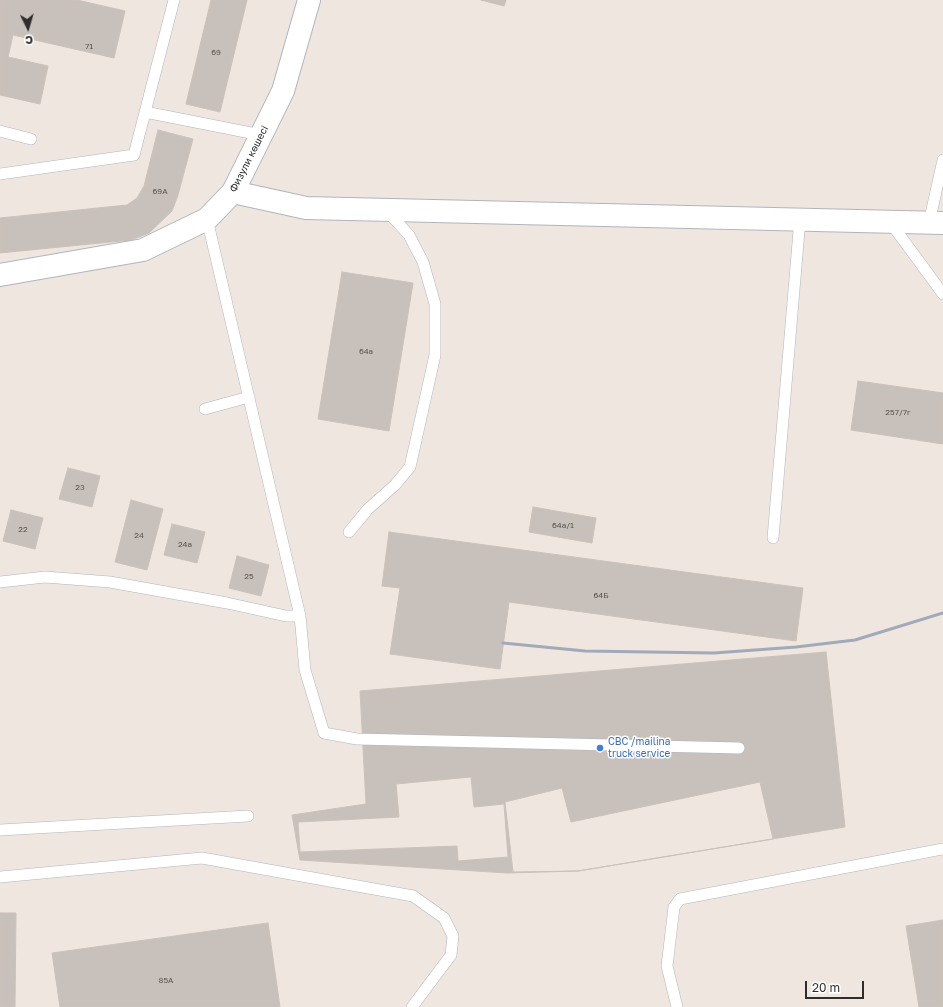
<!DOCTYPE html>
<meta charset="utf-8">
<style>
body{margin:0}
#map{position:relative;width:943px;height:1007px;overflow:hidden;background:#efe6e0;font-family:"Golos Text",sans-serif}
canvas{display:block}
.north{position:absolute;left:8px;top:8px;width:40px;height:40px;-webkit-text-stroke:3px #fff;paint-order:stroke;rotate:175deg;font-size:11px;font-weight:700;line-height:16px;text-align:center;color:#2d2d2d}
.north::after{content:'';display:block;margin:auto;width:14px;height:18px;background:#2d2d2d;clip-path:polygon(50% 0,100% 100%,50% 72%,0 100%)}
.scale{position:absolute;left:805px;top:981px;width:59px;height:18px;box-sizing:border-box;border:2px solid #2d2d2d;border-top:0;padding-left:5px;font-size:12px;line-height:14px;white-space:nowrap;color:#2d2d2d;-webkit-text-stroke:3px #fff;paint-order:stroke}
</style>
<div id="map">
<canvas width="943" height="1007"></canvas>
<div class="north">С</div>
<div class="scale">20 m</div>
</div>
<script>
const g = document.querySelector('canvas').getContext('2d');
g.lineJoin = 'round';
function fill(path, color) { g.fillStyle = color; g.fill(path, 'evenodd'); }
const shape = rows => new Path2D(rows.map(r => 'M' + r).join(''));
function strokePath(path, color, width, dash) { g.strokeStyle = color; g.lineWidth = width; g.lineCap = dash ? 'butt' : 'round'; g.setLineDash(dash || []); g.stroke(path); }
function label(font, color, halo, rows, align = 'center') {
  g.font = font + ' "Golos Text",sans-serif'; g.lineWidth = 3; g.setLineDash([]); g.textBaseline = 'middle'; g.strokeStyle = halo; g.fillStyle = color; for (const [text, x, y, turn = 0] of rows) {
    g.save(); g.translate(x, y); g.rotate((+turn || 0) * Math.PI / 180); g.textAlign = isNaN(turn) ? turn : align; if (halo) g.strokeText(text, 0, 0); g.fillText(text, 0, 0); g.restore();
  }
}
const building = shape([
 [0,0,77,0,125,11,114,58,13,35,8,57,48,66,40,104,0,95,0,0],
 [211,0,247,0,220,112,186,104,211,0],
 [481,0,506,0,504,6,481,0],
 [158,130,193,139,178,195,172,211,149,233,131,240,0,253,0,218,127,205,137,198,144,186,158,130],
 [342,272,413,283,389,431,318,419,342,272],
 [858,381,943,393,943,444,851,430,858,381],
 [68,468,100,476,92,507,59,499,68,468],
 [131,500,163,509,147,570,115,562,131,500],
 [533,507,596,518,592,543,529,532,533,507],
 [11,510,43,518,35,549,3,541,11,510],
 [172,524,205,532,197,563,164,555,172,524],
 [389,532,803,588,796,641,509,602,500,669,390,654,400,588,382,586,389,532],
 [237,556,269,565,261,596,229,588,237,556],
 [826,652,845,827,578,871,507,873,300,860,292,815,366,804,360,691,826,652],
 [471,777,474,807,504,804,508,857,458,861,457,846,300,852,298,822,399,817,396,784,471,777],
 [760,782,773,839,578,871,513,872,505,802,562,788,571,822,760,782],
 [0,913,16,913,15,1007,0,1007,0,913],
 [943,920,943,1007,919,1007,906,926,943,920],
 [268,923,280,1007,60,1007,52,953,268,923]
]);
fill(building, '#c8c1bb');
strokePath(building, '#cbc1b9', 1);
const lane = shape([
 [145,112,261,135],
 [0,131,31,139],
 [0,174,134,155,174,0],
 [207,219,300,616,305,670,324,733,357,739,739,748],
 [890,222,943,294],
 [929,223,943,160],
 [205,409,249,397],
 [349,532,368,509,395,485,410,467,435,355,435,304,423,262,409,235,387,211],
 [773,538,800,219],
 [0,582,45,577,110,582,227,603,286,616,300,616],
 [0,830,248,816],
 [0,877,202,858,413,896,444,918,453,936,451,955,412,1007],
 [677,1007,667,966,674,907,680,899,943,849]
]);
const street = shape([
 [233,192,306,208,943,223]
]);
const secondary = shape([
 [0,275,143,250,207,219,233,192,283,91,309,0]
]);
strokePath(lane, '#b0b5bd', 12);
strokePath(street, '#b0b5bd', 24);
strokePath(secondary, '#b0b5bd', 24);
strokePath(lane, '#fff', 11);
strokePath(street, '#fff', 22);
strokePath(secondary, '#fff', 22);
strokePath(shape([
 [503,643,585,651,714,653,796,647,855,640,943,613]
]), '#a2a9b8', 3);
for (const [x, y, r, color] of [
 [600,748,4,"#3f7fe0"]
]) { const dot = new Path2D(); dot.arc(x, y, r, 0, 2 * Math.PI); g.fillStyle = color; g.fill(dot); strokePath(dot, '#fff', 1.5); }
label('8px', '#545250', null, [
 ["71",89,46],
 ["69",216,52],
 ["69А",160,191],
 ["64а",366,351],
 ["257/7г",898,412],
 ["23",80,487],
 ["64а/1",563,525],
 ["22",23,529],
 ["24",139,535],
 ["24а",185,544],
 ["25",249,576],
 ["64Б",601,595],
 ["85А",166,980]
]);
label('10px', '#2d2d2d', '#fff', [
 ["Физули көшесі",249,159,-63]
]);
label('10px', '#366cbe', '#fff', [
 ["CBC /mailina",608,742],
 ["truck service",608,754]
], 'left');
</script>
